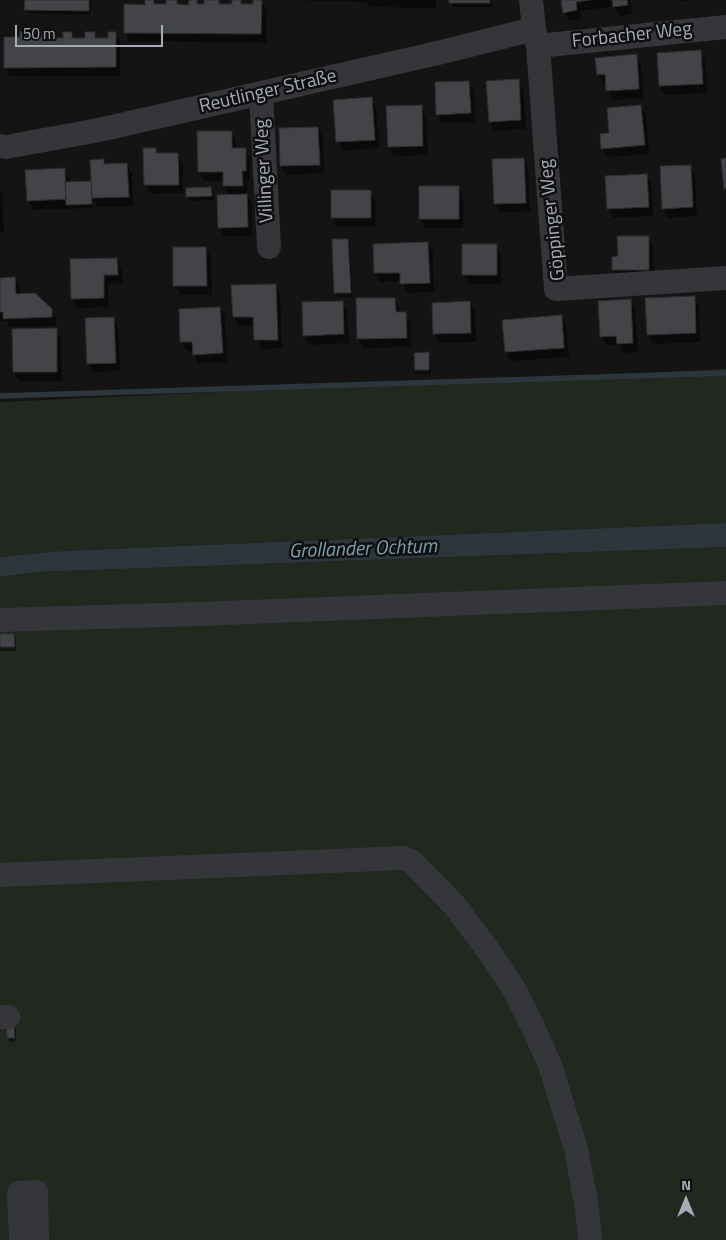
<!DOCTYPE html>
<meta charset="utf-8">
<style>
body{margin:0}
#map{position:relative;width:726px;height:1240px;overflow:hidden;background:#141415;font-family:"Titillium Web",sans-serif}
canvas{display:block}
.north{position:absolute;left:661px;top:1175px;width:50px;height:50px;-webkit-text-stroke:4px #0f0f10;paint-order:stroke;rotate:0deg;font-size:14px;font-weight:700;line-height:20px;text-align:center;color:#a5acb6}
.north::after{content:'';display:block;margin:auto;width:18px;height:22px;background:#a5acb6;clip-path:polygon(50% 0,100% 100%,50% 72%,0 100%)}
.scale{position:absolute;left:15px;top:25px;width:148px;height:22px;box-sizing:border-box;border:2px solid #a5acb6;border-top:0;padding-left:6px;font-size:15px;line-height:18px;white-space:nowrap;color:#a5acb6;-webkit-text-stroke:4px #0f0f10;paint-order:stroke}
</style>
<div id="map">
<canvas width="726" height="1240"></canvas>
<div class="north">N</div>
<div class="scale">50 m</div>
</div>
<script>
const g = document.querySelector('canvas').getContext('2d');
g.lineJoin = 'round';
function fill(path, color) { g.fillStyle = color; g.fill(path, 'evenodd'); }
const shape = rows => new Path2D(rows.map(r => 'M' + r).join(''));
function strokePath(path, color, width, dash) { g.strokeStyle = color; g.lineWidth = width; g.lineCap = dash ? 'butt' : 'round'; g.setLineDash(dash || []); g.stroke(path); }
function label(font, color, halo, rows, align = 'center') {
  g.font = font + ' "Titillium Web",sans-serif'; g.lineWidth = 5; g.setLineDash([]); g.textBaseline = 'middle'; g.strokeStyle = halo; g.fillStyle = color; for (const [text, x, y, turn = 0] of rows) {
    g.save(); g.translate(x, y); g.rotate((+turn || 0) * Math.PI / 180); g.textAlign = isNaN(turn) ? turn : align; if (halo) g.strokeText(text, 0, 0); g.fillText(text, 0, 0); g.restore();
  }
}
fill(shape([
 [726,369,726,523,63,551,0,557,0,402],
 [726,547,726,1240,0,1240,0,577,37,572]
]), '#202820');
fill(shape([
 [726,523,726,547,37,572,0,577,0,557,63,551]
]), '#2c363b');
fill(shape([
 [26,0,91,0,90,15,28,13,26,9],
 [146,0,154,0,157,6,168,6,168,0,176,0,179,6,190,6,196,0,199,6,205,6,205,0,218,1,221,6,233,6,240,1,243,5,255,6,261,1,266,10,266,43,130,41,125,32,146,6],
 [283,0,436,0,436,8,370,7,367,2],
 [451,0,492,0,492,7,453,7],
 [562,0,630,0,632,14,619,16,614,6,580,11,581,19,569,21,564,12],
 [681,0,695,0,682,2],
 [27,33,30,38,43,38,49,33,53,39,65,39,71,33,74,39,87,39,94,33,97,39,109,39,115,33,120,42,120,76,10,76,5,67,21,38],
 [700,51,705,60,707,93,666,95,660,86,659,54],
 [636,56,641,65,644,98,613,100,607,91,607,83,603,83,598,74],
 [518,81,523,90,526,129,495,131,490,122],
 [469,82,474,91,475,122,442,123,437,114],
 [371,98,376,107,379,148,343,151,338,142],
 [640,106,646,116,649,154,607,157,602,148,610,134],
 [421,107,426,116,428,155,394,156,389,147],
 [318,128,323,137,324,173,286,175,281,166],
 [231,132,236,141,236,149,245,149,250,158,250,180,247,180,247,194,246,194,252,204,252,236,224,236,219,227,230,196,224,186,224,181,204,181,199,172],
 [155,149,158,155,178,154,183,163,183,193,151,194,145,185],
 [523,159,528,168,530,211,500,213,495,204],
 [103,161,106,165,127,165,132,174,133,206,98,207,93,198,94,208,33,210,28,201,64,169,69,179,69,183,92,182],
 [690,166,695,175,697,216,668,218,663,209],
 [646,175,651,184,653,216,613,218,608,209],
 [458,187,463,196,463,228,425,228,420,219],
 [211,188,213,192,214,200,190,201,187,197,187,189],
 [0,191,2,195,4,232,0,233],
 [332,191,370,191,375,200,375,227,337,227,332,218],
 [648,237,653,246,654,278,618,279,613,270],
 [348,240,350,244,352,297,338,297,335,293],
 [428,244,433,253,434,292,407,293,402,281,380,282,375,273],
 [496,246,501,255,501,284,469,284,463,275],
 [206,248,211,257,212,295,180,295,175,286,174,249],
 [117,259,122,268,122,283,108,284,109,307,77,308,72,299],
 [14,278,20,287,20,295,51,310,56,319,56,326,10,327,6,321,0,321,0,279],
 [275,285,280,294,282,348,261,349,256,340,255,325,239,326,234,317],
 [694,297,699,306,700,342,653,344,648,335,647,299],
 [394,299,400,308,400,313,405,313,410,322,411,347,363,348,358,339],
 [630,300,635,309,638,352,623,353,619,345,607,345,601,336],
 [342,302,347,311,349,343,309,345,304,336],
 [470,302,475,312,476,342,439,343,434,334,433,304],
 [220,308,225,317,227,362,199,363,194,354,194,351,187,351,182,342],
 [561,316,566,325,569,357,511,361,506,352,504,321],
 [113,318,118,327,120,371,93,372,88,363],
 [13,330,56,330,61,339,62,381,19,381,14,372],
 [428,354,430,358,431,374,418,374,416,370],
 [0,635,14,635,16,639,16,651,0,651],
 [13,1025,16,1029,16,1041,10,1042,8,1038]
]), '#0007');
strokePath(shape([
 [0,396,726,373]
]), '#2c363b', 5.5);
const building = shape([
 [25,0,89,0,89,11,24,10,25,0],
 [145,0,154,0,154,4,166,4,166,0,177,0,177,4,186,5,188,5,189,0,197,0,197,4,204,4,204,0,219,0,219,4,232,4,232,0,241,0,241,4,253,4,253,0,262,0,261,34,124,33,124,4,145,5,145,0],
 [449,0,490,0,490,3,449,3,449,0],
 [561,0,590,0,576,2,577,10,563,13,561,0],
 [612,0,627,0,628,5,613,7,612,0],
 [20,32,28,32,28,37,41,37,41,32,50,32,50,38,63,38,63,32,72,32,72,38,85,38,85,32,95,32,95,38,108,38,108,32,116,32,116,67,4,68,4,37,20,37,20,32],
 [701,50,703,84,659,86,657,53,701,50],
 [637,54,639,89,606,91,605,74,597,75,595,58,637,54],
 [519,79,521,120,489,122,486,81,519,79],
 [469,81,471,113,436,115,435,82,469,81],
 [372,97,375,140,336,142,333,100,372,97],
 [422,105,423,146,388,147,386,106,422,105],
 [641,105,645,145,601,149,600,134,609,133,607,108,641,105],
 [318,127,320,165,280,166,279,128,318,127],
 [197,131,232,131,232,148,246,148,246,171,242,171,243,186,223,186,223,172,198,172,197,131],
 [143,148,156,148,156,153,178,153,179,185,144,185,143,148],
 [524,158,526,203,494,204,492,159,524,158],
 [726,158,726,188,724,189,721,159,726,158],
 [104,159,104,164,127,163,129,197,92,198,90,160,104,159],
 [691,165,693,207,662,209,660,166,691,165],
 [65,168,66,199,27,201,25,170,65,168],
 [647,174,649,207,607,209,605,176,647,174],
 [91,181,92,204,66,205,65,182,91,181],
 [419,186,459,186,459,219,419,219,419,186],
 [211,187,212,196,186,197,186,188,211,187],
 [331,190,371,190,371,218,331,218,331,190],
 [247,194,248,227,218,228,217,195,247,194],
 [617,236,649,236,649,270,612,270,612,257,618,256,617,236],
 [332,239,348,239,351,293,334,293,332,239],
 [428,242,430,283,400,284,400,273,374,273,373,244,428,242],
 [462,244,497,244,497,275,462,275,462,244],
 [173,247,206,247,207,286,173,286,173,247],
 [117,258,118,275,104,275,104,298,71,299,70,259,117,258],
 [15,277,16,294,35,293,52,309,52,317,3,319,3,312,0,312,0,278,15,277],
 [276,284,278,340,254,340,253,317,233,317,231,285,276,284],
 [695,296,696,333,647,335,645,298,695,296],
 [356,298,395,298,396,312,406,312,407,338,357,339,356,298],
 [631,299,633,343,617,344,616,336,600,337,598,301,631,299],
 [343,301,344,334,303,336,302,302,343,301],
 [470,301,471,333,433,334,432,303,470,301],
 [220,307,223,353,193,355,192,342,180,342,179,309,220,307],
 [562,315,564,348,505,352,502,320,562,315],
 [114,317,116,363,87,364,85,318,114,317],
 [57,328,57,372,13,372,12,329,57,328],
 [429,352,429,370,415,370,414,353,429,352],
 [0,634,14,634,15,647,0,647,0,634],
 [14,1023,15,1038,7,1038,6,1024,14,1023]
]);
fill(building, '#434448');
strokePath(building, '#2e2e31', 1);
strokePath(shape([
 [531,0,534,29,538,46,556,289,726,278],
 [538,46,726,27],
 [261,94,269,247],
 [0,146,6,147,99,130,442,52,534,29],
 [0,620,199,614,726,593],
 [0,875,403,858,412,862,455,906,490,953,514,989,531,1023,550,1065,576,1149,587,1208,590,1240],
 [0,1017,8,1017],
 [21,1240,19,1193,36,1192,37,1240]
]), '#35363a', 24);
label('19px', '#a5acb6', '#0f0f10', [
 ["Forbacher Weg",632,36,-6],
 ["Reutlinger Straße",268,92,-13],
 ["Villinger Weg",265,171,-93],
 ["Göppinger Weg",553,220,-96]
]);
label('italic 20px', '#7c9fb1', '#0f0f10', [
 ["Grollander Ochtum",363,550,-2]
]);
</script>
